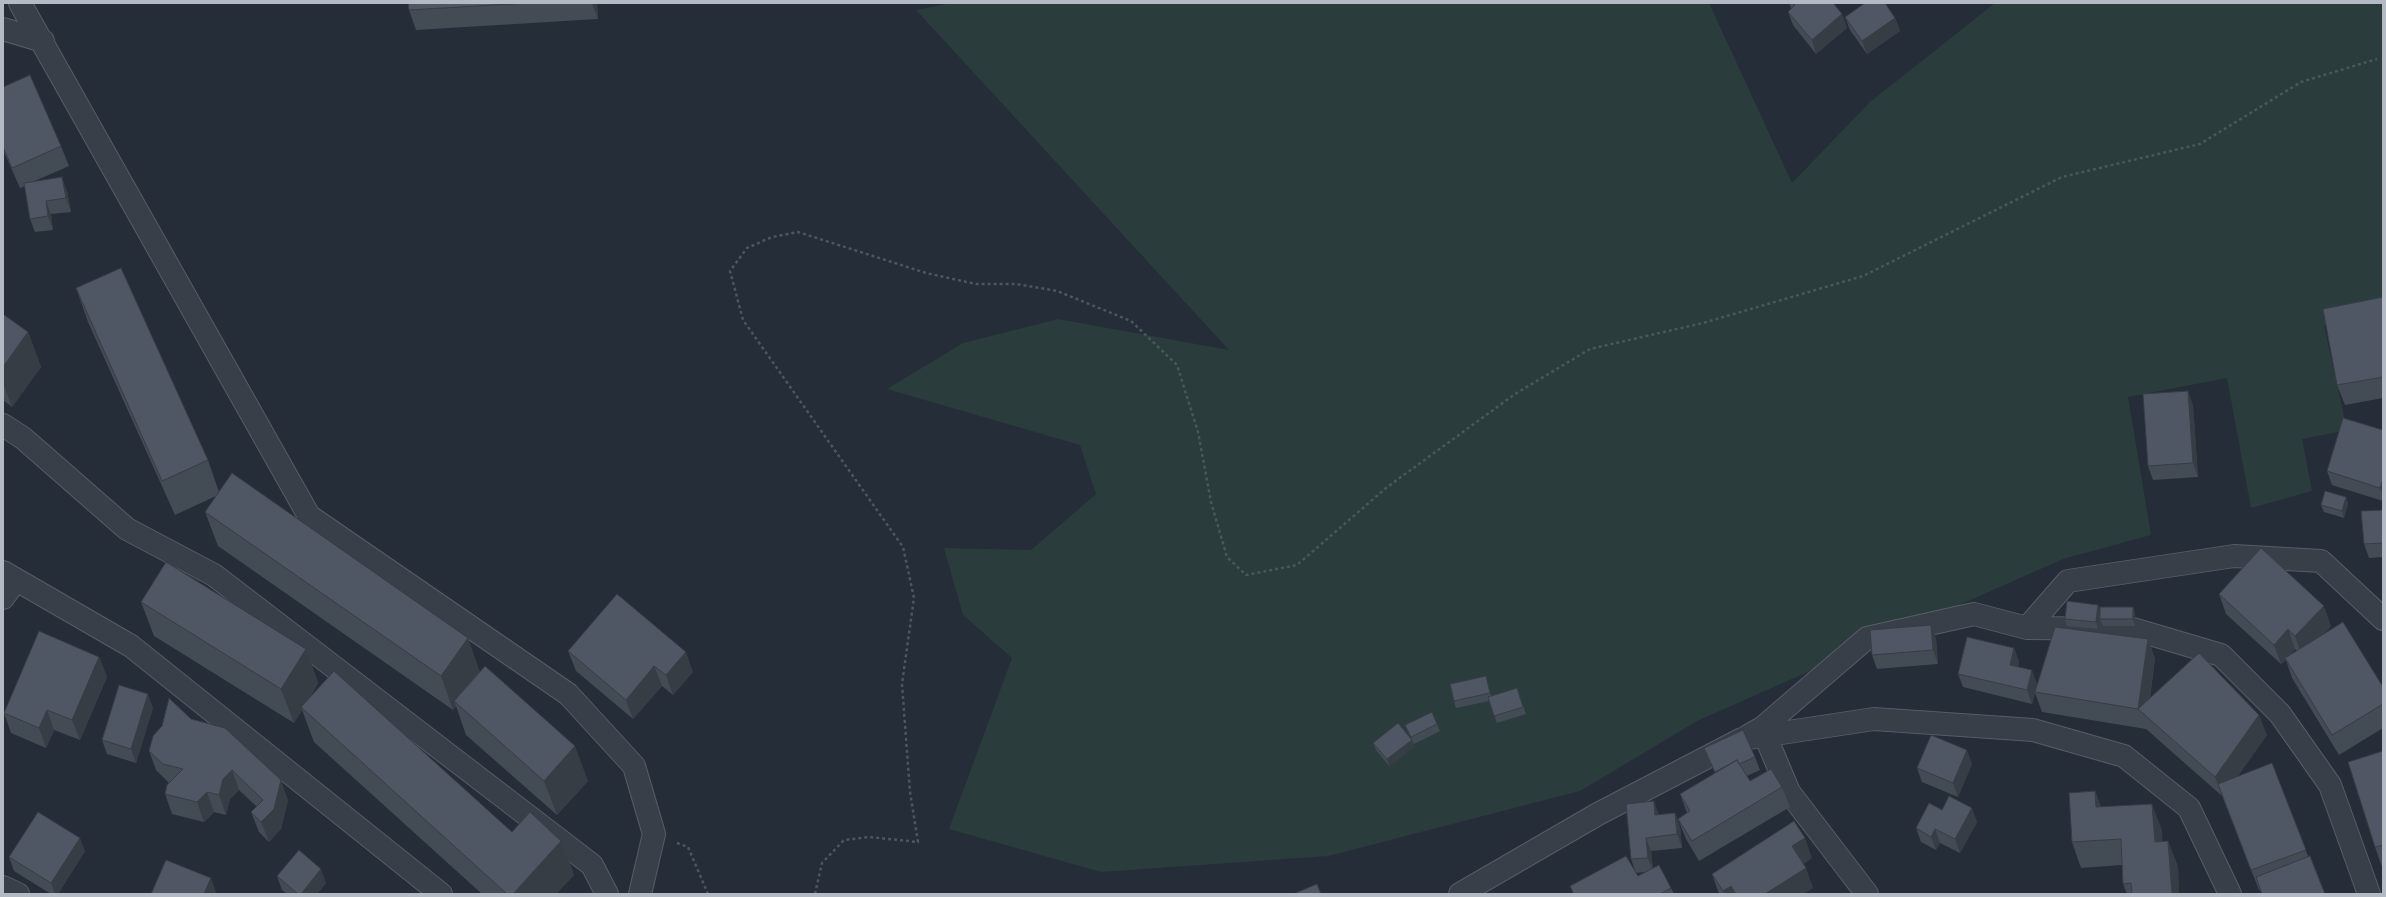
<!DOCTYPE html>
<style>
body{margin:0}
#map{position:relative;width:2386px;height:897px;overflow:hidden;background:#252d38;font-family:Jost,sans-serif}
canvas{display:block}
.frame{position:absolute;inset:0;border:4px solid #b4bac4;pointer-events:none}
</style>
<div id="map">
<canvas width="2386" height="897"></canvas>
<div class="frame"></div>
</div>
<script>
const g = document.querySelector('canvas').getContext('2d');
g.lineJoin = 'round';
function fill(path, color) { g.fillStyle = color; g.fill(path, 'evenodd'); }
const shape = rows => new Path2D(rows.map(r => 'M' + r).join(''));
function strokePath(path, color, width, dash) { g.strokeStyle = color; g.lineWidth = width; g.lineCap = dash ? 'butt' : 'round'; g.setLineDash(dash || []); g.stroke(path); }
fill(shape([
 [952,3,1709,3,1792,183,1870,102,1995,3,2383,3,2383,316,2324,326,2347,430,2302,439,2312,491,2251,508,2227,378,2128,397,2151,535,2063,559,1697,721,1580,791,1328,856,1101,872,949,829,1012,658,963,615,944,548,1031,550,1096,494,1080,445,887,389,963,343,1058,319,1229,350,916,10]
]), '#2b3c3d');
const street = shape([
 [20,3,309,516,568,694,634,766,654,834,640,894],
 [3,29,43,41],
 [3,425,23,438,127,529,214,575,592,865,607,894],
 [3,572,131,646,441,894],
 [3,598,16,580],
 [2027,628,2068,581,2234,556,2321,561,2383,619],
 [1762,728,1789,792,1867,894],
 [1748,736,1762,728,1867,638,1974,614,2027,628,2133,629,2221,655,2280,714,2330,785,2369,894],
 [3,887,18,894],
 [1460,894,1598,814,1742,739,1874,719,2033,730,2124,756,2189,808,2230,894]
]);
strokePath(street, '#575d67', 24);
strokePath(shape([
 [677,843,688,847,708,894],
 [815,894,822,863,844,840,869,837,918,842,910,792,902,684,914,598,903,547,743,320,730,271,747,248,772,237,798,232,926,273,976,284,1016,284,1057,291,1131,321,1177,365,1198,432,1211,502,1227,557,1246,575,1297,565,1386,488,1515,394,1590,349,1703,323,1863,276,2062,177,2200,144,2301,82,2377,59]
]), '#49585b', 2.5, [3, 3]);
strokePath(street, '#393f49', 22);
fill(shape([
 [408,3,597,3,598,19,416,30,409,10],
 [1789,3,1833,3,1842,14,1847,28,1816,54,1793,25,1788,12,1791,8],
 [1845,17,1895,18,1900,31,1867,54,1850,30],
 [3,87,61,146,69,166,35,181,67,191,71,212,51,214,53,230,35,232,30,219,25,186,20,188,3,150],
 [76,288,208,460,219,492,480,671,588,781,557,815,466,735,456,706,453,710,218,546,205,512,216,496,175,515,88,322],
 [2383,297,2383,398,2345,405,2337,385],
 [3,314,28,332,41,367,12,407,3,400],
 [2193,405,2198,477,2153,480,2148,466],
 [2383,430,2383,501,2332,485,2327,471],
 [2346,497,2348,504,2344,518,2324,512,2321,505],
 [2383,510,2383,557,2369,558,2364,544],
 [2219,594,2331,626,2321,636,2383,687,2383,728,2339,755,2292,678,2286,660,2281,664,2226,614],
 [2295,649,2297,651,2290,655],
 [141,602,306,649,318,683,309,699,512,832,561,841,574,875,556,894,482,894,314,742,302,710,294,723,154,636],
 [2098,605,2100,610,2133,607,2135,614,2135,626,2103,626,2100,619,2100,615,2098,629,2067,626,2065,619],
 [1931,625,1936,639,1938,664,1877,669,1872,655],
 [2148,639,2155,659,2150,698,2267,735,2237,777,2272,763,2308,856,2325,894,2262,894,2260,890,2259,890,2222,796,2146,729,2042,712,2035,693,2032,704,1963,687,1958,674,2014,648,2019,662,2018,667,2037,684,2036,690],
 [568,651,693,672,673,695,662,686,633,719,576,671],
 [99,657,107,677,80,740,54,730,46,748,11,733,4,713],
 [1486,676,1488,683,1491,696,1517,688,1526,714,1497,723,1489,701,1456,708,1454,701],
 [153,708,136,763,107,754,102,740],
 [191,719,288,800,281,829,269,842,259,832,251,812,257,807,239,790,230,799,226,815,214,812,204,822,172,814,165,794,169,783,156,770,149,751],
 [1437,724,1440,731,1414,744,1408,732,1405,725],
 [1412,740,1414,747,1389,766,1376,750,1373,743],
 [1704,748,1755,757,1760,770,1747,776,1750,781,1782,787,1790,807,1699,861,1686,839,1678,819,1687,813,1680,794,1715,773,1709,761],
 [2383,751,2383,867,2382,867,2375,847],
 [1972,764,1958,797,1922,782,1917,768],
 [2095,791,2101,807,2162,830,2162,842,2168,841,2178,867,2179,894,2127,894,2123,884,2122,865,2081,868,2072,842],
 [1942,810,1977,822,1960,853,1940,843,1936,850,1921,842,1916,828],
 [1675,813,1680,827,1682,848,1651,851,1653,868,1671,888,1674,894,1573,894,1570,886,1638,876,1645,872,1636,873,1631,859,1659,815],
 [85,851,58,894,51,894,14,871,9,857],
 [1812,858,1803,864,1813,888,1803,894,1719,894,1712,874],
 [277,876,326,883,317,894,287,894,282,890]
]), '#434b55');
fill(shape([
 [592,3,597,3,598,19],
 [1842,14,1847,28,1816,54,1812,40],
 [1895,18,1900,31,1867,54,1862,41],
 [62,177,67,191,71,212,66,198],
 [46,201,51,214,53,230,48,216],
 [28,332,41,367,12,407,3,383,3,367],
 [2188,391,2193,405,2198,477,2193,463],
 [2383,479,2383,495,2380,488],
 [2346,497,2348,504,2344,518,2342,511],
 [2098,605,2100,612,2098,629,2096,622],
 [2324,606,2331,626,2302,656,2295,636],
 [2133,607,2135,614,2135,626,2133,619],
 [1931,625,1936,639,1938,664,1933,650],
 [2288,629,2295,649,2286,659,2285,658,2286,660,2281,664,2274,645],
 [468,638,480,672,454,701,456,706,453,710,441,676],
 [2148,639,2155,659,2147,717,2138,709],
 [2014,648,2019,662,2015,678,2010,665],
 [306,649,318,683,303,709,301,707,302,710,294,723,281,689],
 [686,652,693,672,673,695,666,675],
 [99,657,107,677,80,740,72,720],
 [654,666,662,686,633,719,626,700],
 [2032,670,2037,684,2032,704,2027,690],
 [148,694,153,708,136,763,131,749],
 [47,710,54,730,46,748,39,728],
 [2259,715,2267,735,2223,797,2215,777],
 [1412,740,1414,747,1389,766,1387,759],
 [575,746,588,781,557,815,544,781],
 [1967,750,1972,764,1958,797,1953,783],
 [232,770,239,790,230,799,226,815,219,795,223,779],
 [281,780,288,800,281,829,269,842,261,822],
 [2095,791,2104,817,2096,807],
 [207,792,214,812,204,822,197,802],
 [1654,801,1659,815,1655,815],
 [2152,804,2162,830,2164,868,2155,842],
 [1972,808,1977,822,1960,853,1955,839],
 [1675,813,1680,827,1682,848,1677,834],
 [1935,829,1940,843,1936,850,1931,837],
 [80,838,85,851,58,894,55,894,51,883],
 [1646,838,1651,851,1653,871,1648,858],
 [1805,838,1812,858,1799,866,1792,846],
 [561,841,574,875,556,894,513,894],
 [2168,841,2178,867,2179,894,2172,894],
 [1806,868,1813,888,1803,894,1765,894],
 [321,869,326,883,317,894,301,894],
 [211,878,216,892,215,894,204,894],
 [1731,886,1734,894,1724,894,1723,891]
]), '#373d45');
const building = shape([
 [408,3,528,3,409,10,408,3],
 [1793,3,1833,3,1842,14,1812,40,1788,12,1795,5,1793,3],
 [1865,3,1885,3,1895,18,1862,41,1845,17,1865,3],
 [30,75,61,146,12,168,3,147,3,87,30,75],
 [62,177,66,198,46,201,48,216,30,219,24,183,62,177],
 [121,268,208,460,162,481,76,288,121,268],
 [2383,297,2383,377,2337,385,2323,309,2383,297],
 [3,314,28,332,3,367,3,314],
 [2188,391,2193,463,2148,466,2143,394,2188,391],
 [2343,418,2383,430,2383,479,2380,488,2327,471,2343,418],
 [232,473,468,638,441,676,205,512,232,473],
 [2325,491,2346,497,2342,511,2321,505,2325,491],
 [2383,510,2383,543,2364,544,2361,511,2383,510],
 [2261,548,2324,606,2295,636,2288,629,2274,645,2219,594,2261,548],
 [166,562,306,649,281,689,141,602,166,562],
 [617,594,686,652,666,675,654,666,626,700,568,651,617,594],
 [2067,601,2098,605,2096,622,2065,619,2067,601],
 [2100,607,2133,607,2133,619,2100,619,2100,607],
 [2343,622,2383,687,2383,704,2332,735,2285,658,2343,622],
 [1931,625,1933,650,1872,655,1870,630,1931,625],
 [2055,627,2148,639,2138,709,2035,692,2055,627],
 [39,631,99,657,72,720,47,710,39,728,4,713,39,631],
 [1967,637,2014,648,2010,665,2032,670,2027,690,1958,674,1967,637],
 [2199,653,2259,715,2215,777,2138,709,2199,653],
 [485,666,575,746,544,781,454,701,485,666],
 [334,671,512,832,530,812,561,841,513,894,507,894,301,707,334,671],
 [1486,676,1490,693,1454,701,1450,684,1486,676],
 [119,685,148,694,131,749,102,740,119,685],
 [1517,688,1523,707,1494,716,1488,697,1517,688],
 [169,698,191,719,225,728,281,780,274,809,261,822,251,812,263,800,232,770,223,779,219,795,207,792,197,802,165,794,167,785,183,769,163,764,149,751,153,736,162,726,169,698],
 [1432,712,1437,724,1411,737,1405,725,1432,712],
 [1398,723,1412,740,1387,759,1373,743,1398,723],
 [1743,730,1755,757,1739,764,1737,760,1715,772,1704,748,1743,730],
 [1931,735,1967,750,1953,783,1917,768,1931,735],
 [2383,751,2383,845,2375,847,2348,762,2383,751],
 [1737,760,1750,781,1771,769,1782,787,1692,841,1678,819,1690,811,1680,794,1737,760],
 [2272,763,2306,850,2251,870,2218,784,2272,763],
 [2095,791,2096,807,2152,804,2155,842,2168,841,2172,894,2132,894,2131,883,2123,884,2121,839,2072,842,2069,793,2095,791],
 [1949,796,1972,808,1955,839,1935,829,1931,837,1916,828,1929,803,1942,810,1949,796],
 [1654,801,1655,815,1675,813,1677,834,1646,838,1648,858,1631,859,1626,804,1654,801],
 [38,812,80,838,51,883,9,857,38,812],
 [1794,821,1805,838,1792,846,1806,868,1765,894,1736,894,1731,886,1723,891,1712,874,1794,821],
 [299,850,321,869,301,894,298,894,277,876,299,850],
 [1626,856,1638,876,1659,865,1671,888,1660,894,1574,894,1570,886,1626,856],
 [2310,856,2325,894,2262,894,2256,877,2310,856],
 [166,860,211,878,204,894,151,894,166,860],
 [1317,884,1321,894,1293,894,1317,884]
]);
fill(building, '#4e5763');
strokePath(building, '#373d45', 1);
</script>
